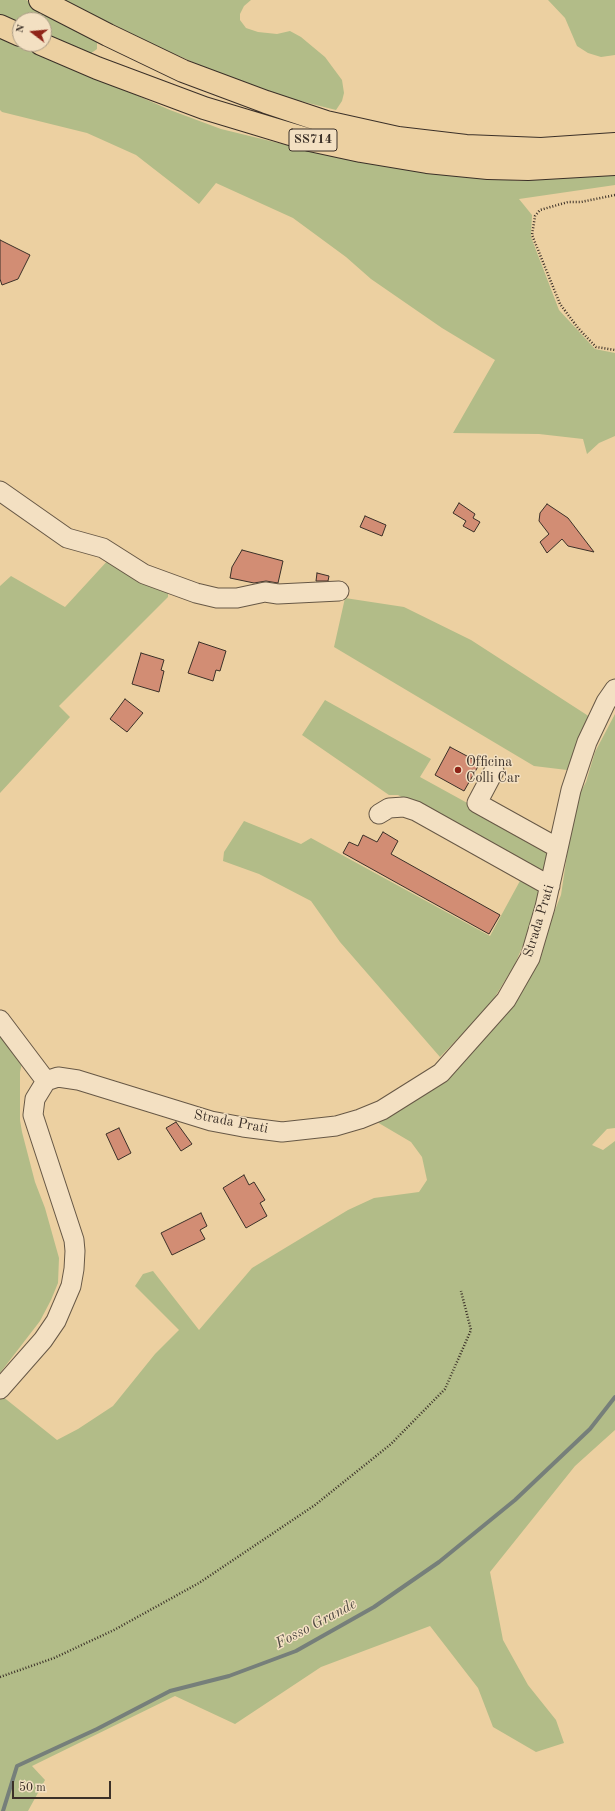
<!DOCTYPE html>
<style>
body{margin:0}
#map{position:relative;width:615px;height:1811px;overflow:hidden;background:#ecd0a1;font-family:"Old Standard TT",serif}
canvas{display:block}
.north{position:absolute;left:12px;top:12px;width:40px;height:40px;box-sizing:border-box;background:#f3e0c2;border:1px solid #a99a84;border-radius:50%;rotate:286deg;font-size:11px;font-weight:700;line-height:16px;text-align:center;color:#3b3028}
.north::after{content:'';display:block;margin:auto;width:14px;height:18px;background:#8f2418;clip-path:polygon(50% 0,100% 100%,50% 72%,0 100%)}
.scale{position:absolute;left:12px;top:1781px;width:99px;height:18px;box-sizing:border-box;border:2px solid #3b3028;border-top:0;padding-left:5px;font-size:12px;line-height:14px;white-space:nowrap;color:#3b3028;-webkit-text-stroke:3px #f3e0c2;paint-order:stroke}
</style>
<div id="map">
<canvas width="615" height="1811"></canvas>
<div class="north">N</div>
<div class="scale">50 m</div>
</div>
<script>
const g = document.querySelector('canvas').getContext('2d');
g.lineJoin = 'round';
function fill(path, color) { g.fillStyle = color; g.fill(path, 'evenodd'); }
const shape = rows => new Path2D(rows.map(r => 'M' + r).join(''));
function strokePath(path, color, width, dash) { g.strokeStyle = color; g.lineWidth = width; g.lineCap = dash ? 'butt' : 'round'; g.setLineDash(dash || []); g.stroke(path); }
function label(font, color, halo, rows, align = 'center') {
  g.font = font + ' "Old Standard TT",serif'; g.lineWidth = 3; g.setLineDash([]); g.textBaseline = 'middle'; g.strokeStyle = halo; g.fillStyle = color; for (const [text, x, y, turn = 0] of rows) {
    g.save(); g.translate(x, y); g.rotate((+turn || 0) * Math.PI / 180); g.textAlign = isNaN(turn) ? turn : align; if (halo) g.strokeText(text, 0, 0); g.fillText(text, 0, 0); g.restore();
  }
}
fill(shape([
 [0,0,26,0,52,12,97,42,97,49,90,54,44,36,44,20,20,20,20,25,0,16],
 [64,0,251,0,244,6,240,14,240,20,246,28,258,32,277,34,290,31,301,37,325,57,342,80,344,93,342,101,336,110,296,100,257,87,211,70,163,49],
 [548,0,615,0,615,55,601,57,588,53,577,46,565,18],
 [0,38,66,64,170,110,221,129,332,156,397,167,520,181,615,174,615,185,519,199,532,215,531,237,559,310,595,349,615,353,615,436,599,443,587,454,583,439,539,434,453,433,495,360,442,328,371,279,346,257,293,218,216,183,199,204,136,155,87,133,2,112,0,110],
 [110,558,168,590,168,597,59,706,70,717,0,793,0,586,11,576,65,607],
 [345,598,404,607,471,640,590,717,577,742,567,770,534,766,334,647],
 [325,700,431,759,420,777,551,849,532,924,515,964,490,1005,440,1057,340,942,311,901,259,874,223,861,224,852,244,821,301,844,311,838,490,936,527,868,398,795,389,795,302,735],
 [615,714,615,1128,607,1129,592,1145,603,1150,615,1141,615,1430,575,1466,490,1572,503,1640,528,1685,556,1720,564,1743,536,1752,493,1727,478,1688,430,1626,321,1667,235,1724,175,1696,32,1766,45,1780,28,1811,0,1811,0,1398,2,1396,57,1440,78,1429,113,1406,155,1354,179,1330,135,1286,143,1274,153,1271,199,1330,252,1268,348,1210,374,1198,419,1192,427,1180,422,1157,411,1142,377,1122,468,1053,549,925,561,895,571,828,580,793,586,782,595,752],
 [0,1033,22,1063,20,1072,20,1120,22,1132,35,1182,45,1208,59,1258,58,1283,51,1300,40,1321,0,1373]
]), '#b2bc88');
strokePath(shape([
 [3,1811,17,1766,97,1729,170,1691,229,1676,296,1651,374,1607,439,1562,515,1500,590,1429,615,1397]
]), '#767f7a', 4);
const building = shape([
 [0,240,30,255,18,279,2,285,0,279,0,240],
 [459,503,475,514,473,518,480,522,474,532,463,526,466,521,453,513,459,503],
 [547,504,568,518,594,552,568,546,562,539,547,553,540,542,549,534,539,521,540,513,547,504],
 [365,516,386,525,382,536,360,527,365,516],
 [242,550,283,561,278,583,266,581,254,583,230,578,232,567,242,550],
 [317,573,329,576,328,581,316,581,317,573],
 [199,642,226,651,220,671,216,670,213,681,188,673,199,642],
 [141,653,164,660,161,670,164,671,159,692,132,684,141,653],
 [125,699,143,713,127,732,110,719,125,699],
 [450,747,480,763,464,791,435,775,450,747],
 [383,832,398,841,391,854,500,915,489,934,343,853,349,842,358,846,363,835,377,842,383,832],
 [176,1122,192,1144,181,1151,166,1128,176,1122],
 [119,1128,131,1153,118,1160,106,1134,119,1128],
 [244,1175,249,1185,254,1182,265,1200,260,1203,267,1216,246,1228,223,1188,244,1175],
 [201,1213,207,1226,200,1230,205,1239,172,1255,161,1233,201,1213]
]);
fill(building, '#d28d74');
strokePath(building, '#3b3028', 1);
const minor = shape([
 [0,491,67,538,103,548,144,574,196,593,217,598,237,598,265,592,278,594,339,591],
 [494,771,477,803,558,848],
 [379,814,389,808,404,807,416,811,550,886],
 [0,1020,46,1081],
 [0,1389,43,1340,56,1321,71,1286,74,1269,75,1251,74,1240,33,1115,35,1099,46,1081,58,1077,78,1080,211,1121,243,1127,282,1132,336,1126,360,1119,382,1110,441,1073,506,1000,530,958,545,907,571,790,587,742,606,702,615,689]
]);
const highway = shape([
 [40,0,108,35,183,71,266,102,326,122,398,138,466,146,541,149,615,144],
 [0,26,20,35],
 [41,44,97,68,204,108,310,140,361,151,427,162,488,168,528,169,615,164]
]);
strokePath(minor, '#675846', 21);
strokePath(highway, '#3b3028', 24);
strokePath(shape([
 [615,195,581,202,568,202,540,210,535,216,532,235,560,304,578,328,596,347,615,350],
 [0,1677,54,1658,114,1630,199,1583,315,1505,391,1444,445,1389,471,1330,461,1291]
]), '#3b3028', 2.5, [1, 2]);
strokePath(minor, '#f3e0c2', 19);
strokePath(highway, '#ecd0a1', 22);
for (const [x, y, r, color] of [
 [458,770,4,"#8f2418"]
]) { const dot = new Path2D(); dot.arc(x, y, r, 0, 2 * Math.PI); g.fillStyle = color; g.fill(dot); strokePath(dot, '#f3e0c2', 1.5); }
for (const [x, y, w] of [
 [313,140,48]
]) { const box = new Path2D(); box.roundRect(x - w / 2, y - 11, w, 22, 3); g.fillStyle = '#f3e0c2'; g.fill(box); strokePath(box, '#3b3028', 1); }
label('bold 13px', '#3b3028', null, [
 ["SS714",313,140]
]);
label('14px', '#3b3028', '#f3e0c2', [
 ["Officina",466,762],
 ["Colli Car",466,778]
], 'left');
label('14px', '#3b3028', '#f3e0c2', [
 ["Strada Prati",539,921,-73],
 ["Strada Prati",231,1122,11]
]);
label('italic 15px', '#4f4a43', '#f3e0c2', [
 ["Fosso Grande",316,1624,-28]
]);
</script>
